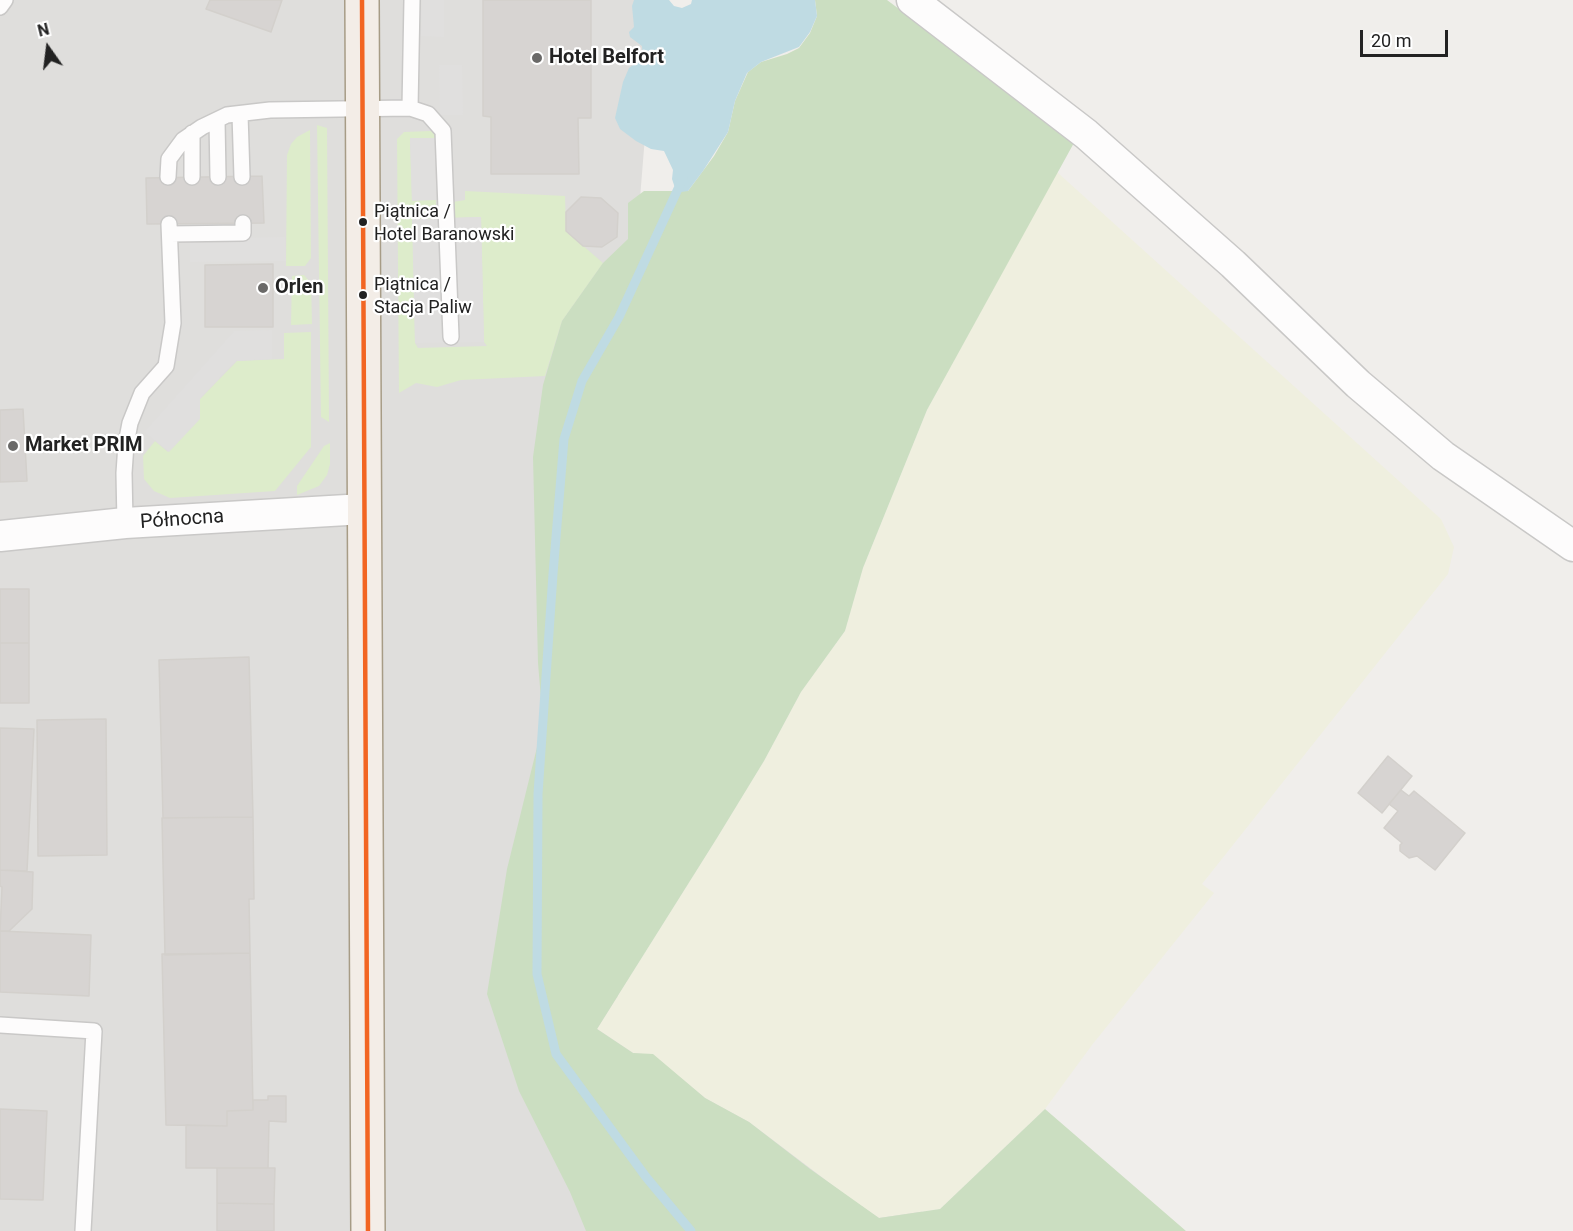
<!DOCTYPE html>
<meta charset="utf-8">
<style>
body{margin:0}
#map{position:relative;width:1573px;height:1231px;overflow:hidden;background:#f0eeeb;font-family:Roboto,sans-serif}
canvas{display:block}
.north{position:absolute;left:18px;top:18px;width:60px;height:60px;-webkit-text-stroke:4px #fff;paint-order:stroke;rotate:346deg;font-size:16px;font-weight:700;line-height:24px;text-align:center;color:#222}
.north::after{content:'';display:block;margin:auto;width:21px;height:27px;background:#222;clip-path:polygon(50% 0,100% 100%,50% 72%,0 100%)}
.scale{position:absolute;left:1360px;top:30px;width:88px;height:27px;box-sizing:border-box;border:3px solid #222;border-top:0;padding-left:8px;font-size:18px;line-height:21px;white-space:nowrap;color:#222;-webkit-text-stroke:4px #fff;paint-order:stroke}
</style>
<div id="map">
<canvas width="1573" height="1231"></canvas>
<div class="north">N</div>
<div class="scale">20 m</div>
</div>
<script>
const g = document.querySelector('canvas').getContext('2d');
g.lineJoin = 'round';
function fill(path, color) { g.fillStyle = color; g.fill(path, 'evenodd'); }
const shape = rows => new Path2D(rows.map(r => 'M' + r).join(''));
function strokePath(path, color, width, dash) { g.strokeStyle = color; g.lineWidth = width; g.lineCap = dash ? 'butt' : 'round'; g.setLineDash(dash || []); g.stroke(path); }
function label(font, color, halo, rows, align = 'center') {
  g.font = font + ' Roboto,sans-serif'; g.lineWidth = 4.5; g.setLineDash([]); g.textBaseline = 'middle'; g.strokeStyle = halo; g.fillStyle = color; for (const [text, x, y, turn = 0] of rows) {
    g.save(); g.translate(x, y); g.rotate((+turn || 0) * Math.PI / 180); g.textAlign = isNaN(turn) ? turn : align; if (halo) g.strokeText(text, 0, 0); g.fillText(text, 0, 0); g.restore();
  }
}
fill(shape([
 [0,0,656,0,578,967,949,1231,0,1231]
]), '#dfdedc');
fill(shape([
 [1057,172,1441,519,1454,547,1448,574,1202,884,1214,893,1092,1045,1045,1109,940,1209,879,1218,852,1200,749,1122,705,1098,653,1055,633,1053,597,1029,717,838,764,761,801,692,845,631,863,568,927,410]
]), '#efefdf');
fill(shape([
 [317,125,327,128,329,422,321,417],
 [310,130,311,258,305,266,286,266,287,155,291,144,297,137],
 [431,131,435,134,435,138,410,139,412,200,436,200,436,219,413,219,415,343,418,348,487,346,484,342,481,217,453,218,453,202,465,200,465,191,565,196,566,231,603,263,562,321,545,376,461,380,437,387,416,383,399,393,397,139,404,132],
 [304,275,311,283,312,324,291,325,292,276],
 [311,332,311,447,275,491,170,498,154,491,144,479,143,456,155,441,168,452,200,399,237,361,284,359,284,333],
 [330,443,330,464,327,475,319,486,297,495,297,486,324,446]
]), '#ddeccb');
fill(shape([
 [815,0,887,0,1075,141,927,410,863,568,845,631,801,692,764,761,717,838,597,1029,633,1053,653,1054,705,1098,749,1122,810,1169,879,1218,940,1209,1045,1109,1186,1231,586,1231,570,1192,519,1091,487,994,507,869,543,723,538,663,533,457,543,385,562,321,603,263,628,239,628,203,644,191,688,191,714,156,728,132,735,101,748,72,761,62,787,54,799,48,810,33,817,16]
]), '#cbdec1');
fill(shape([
 [422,0,444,0,444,37,421,36],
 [439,65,462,65,463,115,440,115],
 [410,138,435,138,436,200,412,201],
 [481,217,484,342,415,343,412,219],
 [285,237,286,261,190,262,190,239],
 [272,330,272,359,236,361,200,399,200,419,169,452,144,432,234,331]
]), '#e0dfde');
fill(shape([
 [634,0,669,0,674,6,682,8,691,4,692,0,815,0,817,16,810,32,799,47,761,62,747,73,735,101,728,132,703,171,688,191,681,192,675,188,672,179,673,170,664,151,651,149,636,141,620,129,615,118,623,82,629,68,643,58,642,46,630,37,629,32,634,27,632,6]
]), '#bfdbe3');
strokePath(shape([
 [683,178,619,317,582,381,564,439,553,574,538,794,537,974,556,1054,646,1177,691,1231]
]), '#bfdbe3', 9);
const building = shape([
 [210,0,282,0,271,32,206,9,210,0],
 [483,0,591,0,591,118,578,118,579,174,491,174,491,117,483,116,483,0],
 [262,176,264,223,147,224,146,178,262,176],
 [581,197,601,198,618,213,617,237,602,247,583,246,566,231,566,212,581,197],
 [273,264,273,327,205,327,205,265,273,264],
 [23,409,27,481,0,482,0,410,23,409],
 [0,589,29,589,29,643,0,643,0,589],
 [0,643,29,643,29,703,0,703,0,643],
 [249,657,253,817,163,818,159,660,249,657],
 [106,719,107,855,38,856,37,720,106,719],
 [0,728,34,729,27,871,0,870,0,728],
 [1388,756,1412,776,1382,813,1358,793,1388,756],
 [1401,790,1409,796,1414,791,1465,833,1435,870,1417,856,1409,858,1400,851,1400,845,1402,843,1384,828,1398,811,1389,804,1401,790],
 [253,817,254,899,249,899,250,953,165,955,162,818,253,817],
 [0,870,33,872,32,909,9,931,0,931,2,887,0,886,0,870],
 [0,931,91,935,89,996,0,992,0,931],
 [250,953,253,1110,227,1111,227,1126,166,1125,162,954,250,953],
 [268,1096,286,1096,286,1122,269,1121,268,1168,186,1168,186,1125,227,1126,227,1111,253,1110,253,1100,268,1100,268,1096],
 [0,1109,47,1111,43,1200,0,1199,0,1109],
 [217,1168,275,1168,274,1204,217,1203,217,1168],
 [217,1203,274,1204,274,1231,217,1231,217,1203]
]);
fill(building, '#d7d4d2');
strokePath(building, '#d3d0cc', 1.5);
const lane = shape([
 [0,7,5,0],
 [410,108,412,0],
 [240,114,242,177],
 [217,120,218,177],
 [168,177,169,159,183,140,202,127,227,115,270,110,410,108,428,114,443,131,451,337],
 [192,177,192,133],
 [170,234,243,233,243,223],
 [125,523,124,473,126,444,130,423,142,393,166,366,173,323,169,224],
 [0,1025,94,1031,83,1231]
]);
const street = shape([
 [912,0,1086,134,1233,264,1358,384,1443,456,1573,546],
 [0,536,125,523,364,509]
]);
const primary = shape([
 [362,0,368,1231]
]);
strokePath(lane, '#c9c8c7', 18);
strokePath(street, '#c9c8c7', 33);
strokePath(primary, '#a79c86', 36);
strokePath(lane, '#fdfcfc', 15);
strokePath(street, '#fdfcfc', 30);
strokePath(primary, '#f3ede7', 33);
strokePath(shape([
 [362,0,368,1231]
]), '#f26522', 4.5);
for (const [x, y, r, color] of [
 [537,58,6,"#6a6968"],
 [363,222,5,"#222"],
 [263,288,6,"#6a6968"],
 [363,295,5,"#222"],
 [13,446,6,"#6a6968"]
]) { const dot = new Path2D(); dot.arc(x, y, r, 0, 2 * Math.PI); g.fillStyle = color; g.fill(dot); strokePath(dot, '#fff', 2); }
label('18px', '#222', '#fff', [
 ["Piątnica /",374,212],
 ["Hotel Baranowski",374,235],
 ["Piątnica /",374,285],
 ["Stacja Paliw",374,308]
], 'left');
label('bold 20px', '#222', '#fff', [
 ["Hotel Belfort",549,58],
 ["Orlen",275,288],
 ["Market PRIM",25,446]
], 'left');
label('20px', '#222', '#fff', [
 ["Północna",182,520,-4]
]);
</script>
